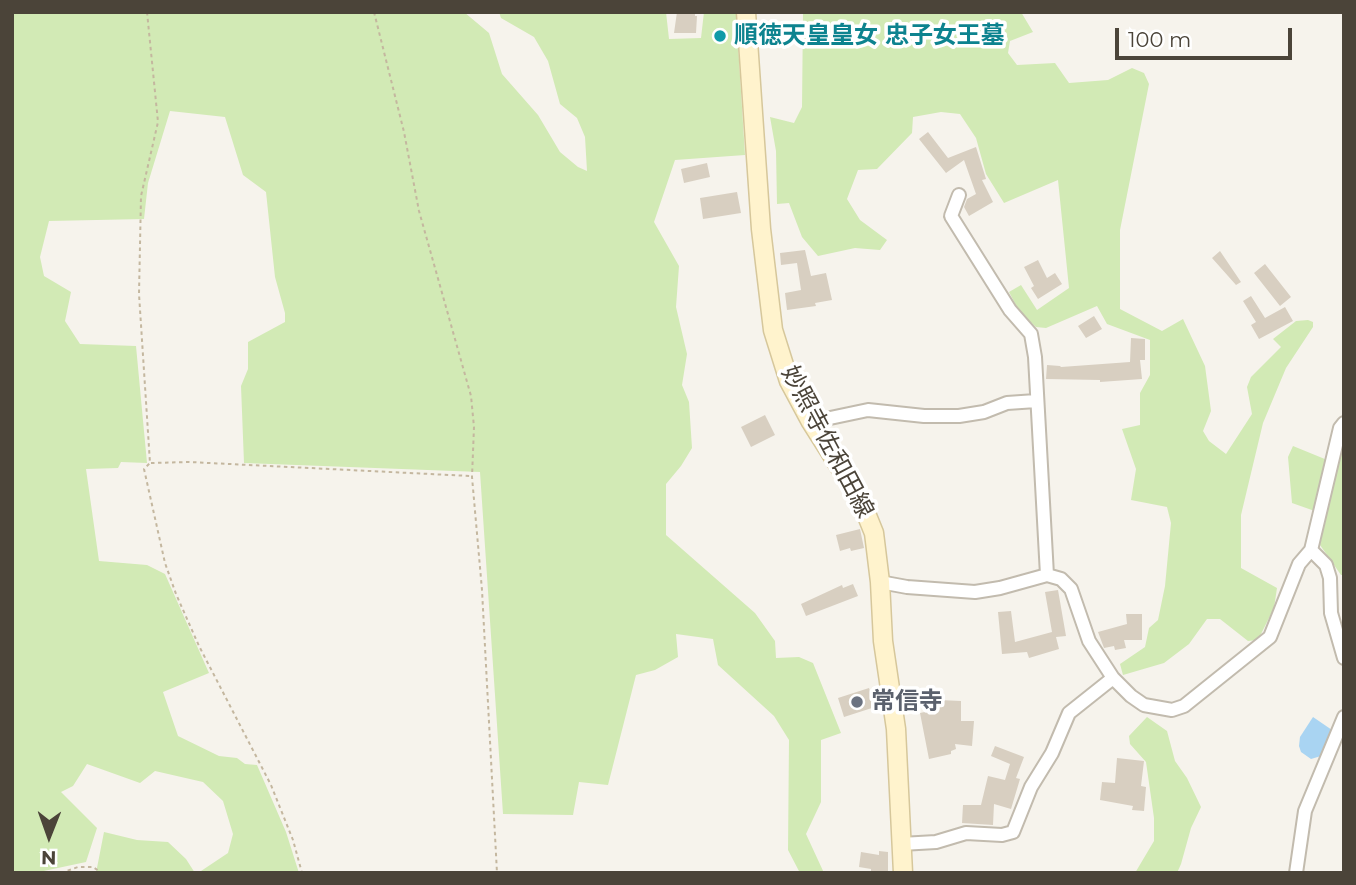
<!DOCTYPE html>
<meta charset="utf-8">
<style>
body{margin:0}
#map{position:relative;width:1356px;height:885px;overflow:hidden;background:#f6f3ec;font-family:Montserrat,sans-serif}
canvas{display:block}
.frame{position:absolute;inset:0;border:14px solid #4b4439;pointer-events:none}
.north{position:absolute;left:14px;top:801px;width:70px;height:70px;-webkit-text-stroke:5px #fff;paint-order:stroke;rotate:181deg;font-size:19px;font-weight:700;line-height:28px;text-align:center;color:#4b4439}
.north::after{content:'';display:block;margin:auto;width:24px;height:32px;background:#4b4439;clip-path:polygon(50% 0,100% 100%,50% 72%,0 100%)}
.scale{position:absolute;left:1115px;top:28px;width:177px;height:32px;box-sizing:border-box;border:4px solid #4b4439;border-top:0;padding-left:9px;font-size:21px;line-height:24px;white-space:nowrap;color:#4b4439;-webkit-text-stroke:5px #fff;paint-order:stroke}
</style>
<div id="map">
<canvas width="1356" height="885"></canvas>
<div class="frame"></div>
<div class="north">N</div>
<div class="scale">100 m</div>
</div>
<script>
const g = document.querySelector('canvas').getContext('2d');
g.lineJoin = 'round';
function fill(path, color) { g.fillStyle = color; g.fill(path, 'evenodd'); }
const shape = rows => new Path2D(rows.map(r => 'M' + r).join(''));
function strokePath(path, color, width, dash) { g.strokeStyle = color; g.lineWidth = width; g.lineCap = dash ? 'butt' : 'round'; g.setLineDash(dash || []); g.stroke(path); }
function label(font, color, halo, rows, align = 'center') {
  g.font = font + ' Montserrat,"Noto Sans JP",sans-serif'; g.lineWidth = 7; g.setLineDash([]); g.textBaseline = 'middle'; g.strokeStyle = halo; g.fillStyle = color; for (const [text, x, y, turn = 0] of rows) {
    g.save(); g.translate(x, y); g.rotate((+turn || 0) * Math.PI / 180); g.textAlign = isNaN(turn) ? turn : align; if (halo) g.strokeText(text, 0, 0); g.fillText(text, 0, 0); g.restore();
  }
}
fill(shape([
 [12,12,464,12,489,33,502,74,538,115,560,152,578,167,587,171,585,137,577,118,560,104,548,61,534,37,501,18,499,12,666,12,669,39,701,38,704,12,736,12,745,155,675,160,654,222,679,266,676,307,687,354,682,385,689,402,692,448,681,466,666,484,666,535,755,613,775,641,776,658,799,657,813,663,841,733,821,740,821,802,806,834,824,873,800,873,788,850,789,740,774,716,718,665,713,639,676,634,678,657,655,670,636,675,608,785,579,782,573,815,503,814,480,472,244,463,241,386,248,369,248,342,285,322,285,313,275,277,266,192,243,175,225,117,170,111,148,183,144,219,49,221,40,257,44,276,71,292,65,321,80,344,136,346,147,463,121,462,118,468,86,469,99,561,147,565,165,574,209,673,163,692,178,736,219,756,237,758,245,764,257,765,286,832,299,873,198,873,228,853,233,834,223,801,203,782,155,771,140,783,87,764,73,786,61,792,97,828,86,862,39,872,12,873],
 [803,12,1021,12,1033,32,1010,41,1008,53,1017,65,1055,63,1069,83,1108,80,1132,68,1144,73,1149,84,1120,230,1120,309,1162,331,1183,319,1205,366,1211,411,1203,431,1209,441,1226,454,1252,414,1247,387,1251,377,1281,347,1273,339,1296,321,1308,320,1313,322,1313,327,1286,368,1263,423,1241,515,1241,568,1277,588,1274,608,1258,640,1248,641,1220,619,1207,619,1189,644,1164,663,1123,675,1120,664,1145,647,1149,628,1158,620,1165,586,1171,523,1167,507,1131,500,1136,469,1122,429,1140,425,1140,393,1150,375,1150,340,1107,324,1097,306,1046,328,1036,327,1020,313,1009,292,1021,285,1037,310,1069,288,1058,180,1004,203,986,174,976,138,960,114,941,112,913,117,912,133,877,169,858,170,847,199,860,220,887,240,880,250,855,248,818,256,802,237,789,203,777,204,776,151,770,117,794,123,802,107],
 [1344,434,1344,575,1341,575,1320,545,1326,515,1292,503,1288,457,1293,446,1337,464],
 [1147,717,1167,731,1175,761,1187,778,1201,807,1191,828,1181,864,1177,873,1135,873,1154,841,1154,818,1146,762,1130,744,1129,736],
 [104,832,137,840,168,842,186,859,195,873,96,873]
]), '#d2eab5');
fill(shape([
 [1313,717,1332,730,1321,756,1311,759,1301,752,1299,746,1300,737]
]), '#a9d4f2');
fill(shape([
 [677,12,695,12,695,16,697,16,696,33,674,33],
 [928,132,948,158,976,147,986,179,982,180,993,202,969,216,964,207,967,199,976,194,964,160,946,173,919,139],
 [707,163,710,177,684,183,681,169],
 [737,192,741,213,703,219,700,198],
 [805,250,811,276,826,273,832,300,815,303,816,306,787,310,785,293,801,290,797,263,781,265,780,253],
 [1220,251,1241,282,1236,285,1212,258],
 [1038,260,1047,278,1055,273,1062,284,1038,299,1031,288,1034,286,1024,267],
 [1265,264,1291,297,1280,306,1254,273],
 [1251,296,1265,318,1285,307,1293,321,1259,339,1251,325,1256,322,1243,301],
 [1094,316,1102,329,1086,338,1078,326],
 [1131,338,1145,339,1145,360,1140,360,1142,379,1100,382,1100,380,1046,379,1047,365,1060,366,1061,367,1130,362],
 [765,415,775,435,751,447,741,427],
 [860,529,864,548,851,551,850,548,840,551,836,535],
 [853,584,858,596,806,616,801,604,842,585,843,588],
 [1058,590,1066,636,1056,637,1059,649,1029,658,1027,652,1002,654,998,612,1011,611,1015,642,1052,632,1045,592],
 [1126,614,1142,614,1142,640,1124,640,1126,648,1115,650,1114,646,1104,648,1098,632,1127,624],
 [869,688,875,707,844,717,838,698],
 [939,700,961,701,961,721,974,721,972,746,955,744,956,749,951,751,951,754,929,759,920,713,939,709],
 [995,746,1024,757,1016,778,1020,779,1011,809,994,804,993,825,962,823,963,805,981,805,988,776,1005,780,1010,764,991,756],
 [1117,758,1144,761,1141,786,1146,787,1144,811,1132,810,1133,806,1100,800,1102,782,1115,783],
 [879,851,888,852,888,873,871,873,871,869,859,867,861,852,879,855]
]), '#d8cfc1');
const minor = shape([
 [959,195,951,216,1010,310,1031,334,1035,357,1047,575],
 [811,422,868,410,924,416,959,416,984,412,1007,403,1036,401],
 [1311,550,1326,565,1330,578,1331,613,1344,658],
 [880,582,907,587,975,592,1000,588,1047,575,1061,579,1071,589,1089,641,1113,678,1131,696,1144,705,1172,710,1184,706,1270,637,1299,564,1311,550,1340,428,1344,423],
 [901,844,936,842,966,833,1002,835,1013,832,1031,787,1052,753,1069,713,1113,678],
 [1296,873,1305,811,1344,717]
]);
const secondary = shape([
 [746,12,761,229,773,330,789,381,811,422,861,501,874,533,880,582,883,641,896,729,903,873]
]);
strokePath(minor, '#c2bbae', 16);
strokePath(secondary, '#d6c79b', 21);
strokePath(shape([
 [147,12,158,122,141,196,139,294,150,463,144,469,165,563,176,594,199,646,271,785,293,840,302,873],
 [374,12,404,132,419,211,471,396,474,427,472,477,482,590,497,873],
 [151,463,189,462,470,476],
 [61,873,78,867,93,867,102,873]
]), '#c4b79f', 2, [3.5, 3.5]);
strokePath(minor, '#fff', 12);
strokePath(secondary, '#fff3cd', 18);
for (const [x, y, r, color] of [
 [720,36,7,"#0f9aa8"],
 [857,702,7,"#6b7280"]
]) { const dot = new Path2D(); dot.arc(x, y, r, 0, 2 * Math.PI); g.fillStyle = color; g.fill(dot); strokePath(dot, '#fff', 2.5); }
label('bold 24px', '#0d838f', '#fff', [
 ["順徳天皇皇女 忠子女王墓",734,36]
], 'left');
label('24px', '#4b4439', '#fff', [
 ["妙照寺佐和田線",827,442,62]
]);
label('bold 24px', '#5b616d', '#fff', [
 ["常信寺",871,702]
], 'left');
</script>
